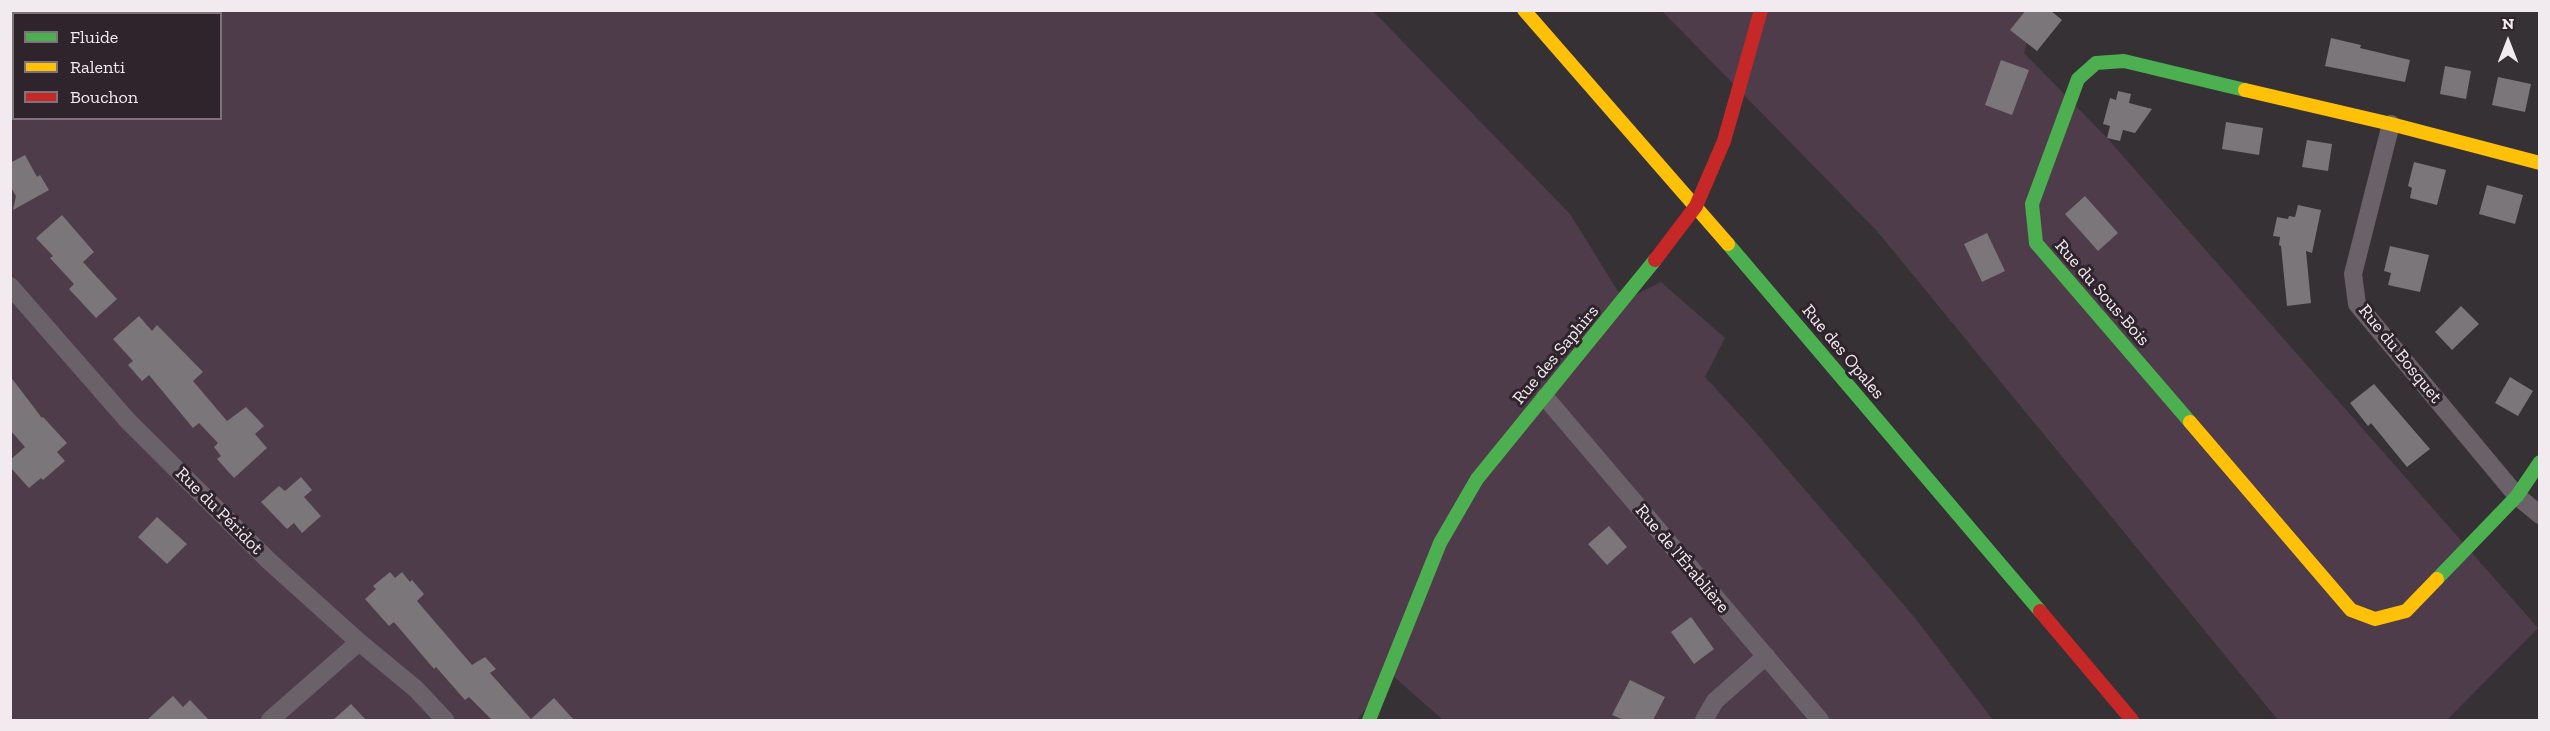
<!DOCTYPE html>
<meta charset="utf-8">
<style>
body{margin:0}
#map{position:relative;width:2550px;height:731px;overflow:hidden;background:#363135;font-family:"Zilla Slab",serif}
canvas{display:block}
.frame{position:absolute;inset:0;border:12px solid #f1eaef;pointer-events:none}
.legend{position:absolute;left:12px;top:12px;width:210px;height:108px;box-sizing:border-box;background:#2f242c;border:2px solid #7d737a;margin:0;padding:8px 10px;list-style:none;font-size:18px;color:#f1eaef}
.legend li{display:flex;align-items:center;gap:12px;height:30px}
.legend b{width:30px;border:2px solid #7d737a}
.north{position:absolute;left:2478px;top:12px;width:60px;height:60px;-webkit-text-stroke:4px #2f242c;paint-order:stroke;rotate:0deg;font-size:16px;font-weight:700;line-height:24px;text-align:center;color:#f1eaef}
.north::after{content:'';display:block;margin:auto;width:21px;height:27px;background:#f1eaef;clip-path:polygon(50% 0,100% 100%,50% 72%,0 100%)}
</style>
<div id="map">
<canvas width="2550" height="731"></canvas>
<div class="frame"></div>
<ul class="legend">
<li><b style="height:8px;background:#4caf50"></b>Fluide</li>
<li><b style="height:8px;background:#ffc107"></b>Ralenti</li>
<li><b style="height:8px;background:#c62828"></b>Bouchon</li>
</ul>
<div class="north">N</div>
</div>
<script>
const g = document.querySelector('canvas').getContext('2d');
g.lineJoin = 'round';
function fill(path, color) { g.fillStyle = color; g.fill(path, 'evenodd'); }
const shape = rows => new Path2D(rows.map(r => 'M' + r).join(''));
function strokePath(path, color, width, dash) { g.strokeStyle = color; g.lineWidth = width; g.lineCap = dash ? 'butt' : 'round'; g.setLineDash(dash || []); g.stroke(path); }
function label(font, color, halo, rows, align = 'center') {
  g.font = font + ' "Zilla Slab",serif'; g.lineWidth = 6; g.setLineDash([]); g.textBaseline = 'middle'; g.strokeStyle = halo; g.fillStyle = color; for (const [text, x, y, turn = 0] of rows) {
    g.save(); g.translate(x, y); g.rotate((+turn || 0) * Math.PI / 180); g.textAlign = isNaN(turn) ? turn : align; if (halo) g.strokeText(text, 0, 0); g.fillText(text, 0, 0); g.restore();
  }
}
fill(shape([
 [10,11,1373,11,1570,214,1624,301,1661,282,1725,338,1705,377,1751,427,1915,618,1993,720,1443,720,1392,675,1357,720,11,720],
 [14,14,220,14,220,118,14,118],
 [1662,11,2037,11,2024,53,2107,138,2538,628,2447,720,2278,720,1877,231]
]), '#4f3c4a');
fill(shape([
 [2026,10,2050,10,2062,20,2037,51,2010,30],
 [2331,38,2361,45,2360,48,2410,60,2405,82,2325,66],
 [2001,60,2029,70,2012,115,1985,105],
 [2445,66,2471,71,2466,99,2440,94],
 [2498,77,2531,84,2525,112,2492,105],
 [2118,91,2131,94,2129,103,2152,109,2135,133,2123,130,2120,141,2107,138,2110,126,2103,124,2110,98,2116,100],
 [2226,122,2263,128,2259,155,2222,149],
 [2307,140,2332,144,2328,171,2302,167],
 [25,155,37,177,40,175,49,190,13,210,16,196,10,186,10,163],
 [2414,162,2446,170,2437,205,2410,198,2412,188,2408,186],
 [2487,185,2523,195,2515,224,2479,214],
 [2085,196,2118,233,2098,251,2065,214],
 [2298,205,2321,210,2312,253,2306,251,2311,303,2287,306,2281,246,2279,245,2280,237,2273,236,2277,217,2288,219,2289,216,2295,217],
 [62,215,94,252,83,262,117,299,96,318,69,289,74,284,50,258,53,256,36,238],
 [1987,233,2005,271,1982,282,1964,244],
 [2390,246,2429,255,2420,292,2388,285,2391,273,2384,271],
 [2461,306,2479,324,2452,350,2435,332],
 [139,316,152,331,157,325,203,372,193,381,227,421,246,407,264,426,255,434,267,448,234,478,217,459,221,456,214,447,218,443,199,423,193,428,149,375,142,381,128,365,133,361,113,339],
 [10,376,42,418,43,417,67,443,57,452,65,461,43,480,41,478,29,488,10,467,10,460,25,447,10,430],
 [2510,377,2533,391,2518,416,2495,403],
 [2374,384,2430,449,2407,467,2371,423,2368,426,2350,403],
 [301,477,312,490,304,497,321,516,302,533,294,523,287,529,261,502,279,486,285,491],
 [157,517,187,544,167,564,138,537],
 [1609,526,1627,547,1607,565,1588,544],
 [390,572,395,578,402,572,410,582,412,580,424,594,417,601,472,665,485,657,496,669,490,673,531,719,554,698,574,720,492,720,469,697,465,700,436,667,434,669,394,622,389,626,365,599,376,589,373,586],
 [1691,617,1714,649,1694,664,1671,632],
 [1630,680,1665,697,1653,720,1624,720,1612,715],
 [173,696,183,707,190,700,209,720,147,720],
 [351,704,366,720,333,720]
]), '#7a7679');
strokePath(shape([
 [2391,124,2353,274,2357,304,2517,496,2540,515],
 [10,286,128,421,269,561,359,642,416,689,445,720],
 [1545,397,1820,720],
 [270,720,359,642],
 [1704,720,1715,701,1766,656]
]), '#6b6168', 18);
strokePath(shape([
 [1728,244,2040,611],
 [2190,422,2036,243,2032,204,2078,79,2096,63,2124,61,2245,90],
 [2437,579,2517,496,2540,462],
 [1369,720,1440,543,1477,479,1655,260]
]), '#4caf50', 14);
strokePath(shape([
 [1524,10,1728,244],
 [2245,90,2391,124,2540,163],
 [2190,422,2351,610,2375,619,2406,611,2437,579]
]), '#ffc107', 14);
strokePath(shape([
 [1655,260,1696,206,1724,141,1761,10],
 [2040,611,2132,720]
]), '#c62828', 14);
label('18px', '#f1eaef', '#2f242c', [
 ["Rue du Sous-Bois",2102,293,49],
 ["Rue des Opales",1843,352,50],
 ["Rue du Bosquet",2400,354,51],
 ["Rue des Saphirs",1556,355,-50],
 ["Rue du Péridot",219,511,45],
 ["Rue de l'Érablière",1682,559,50]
]);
</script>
